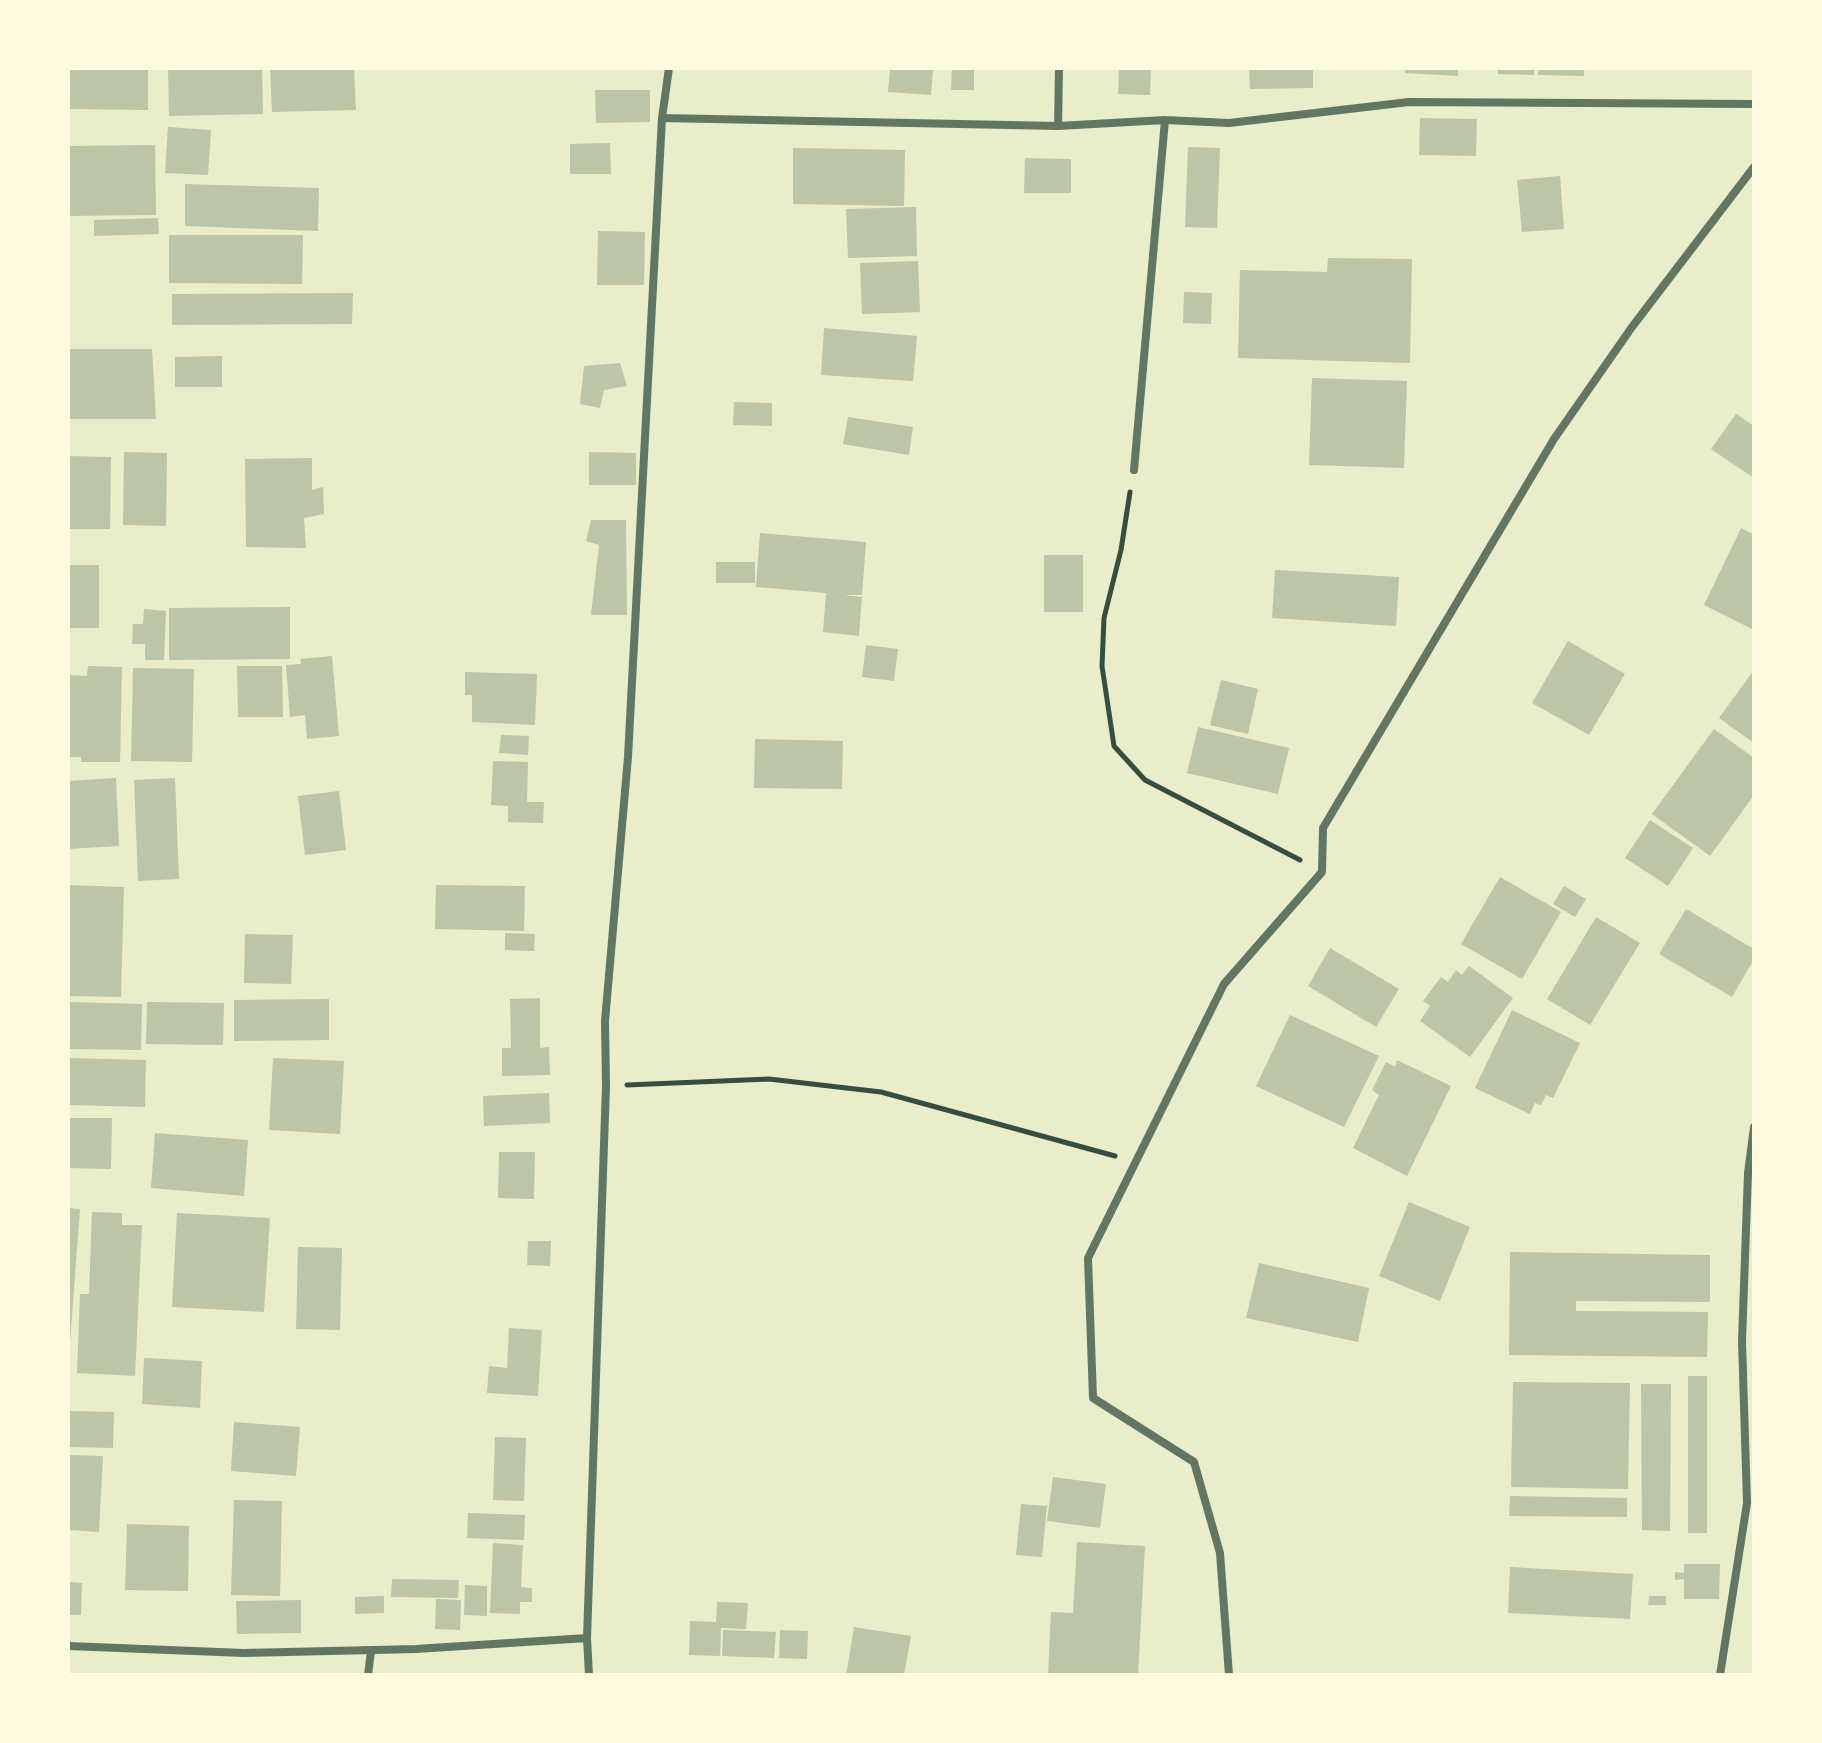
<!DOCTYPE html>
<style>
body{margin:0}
#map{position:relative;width:1822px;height:1743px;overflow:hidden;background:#e9edc9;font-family:Bitter,serif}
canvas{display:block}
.frame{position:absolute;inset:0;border:70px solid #fefae0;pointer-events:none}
</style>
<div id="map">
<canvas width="1822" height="1743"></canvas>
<div class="frame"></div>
</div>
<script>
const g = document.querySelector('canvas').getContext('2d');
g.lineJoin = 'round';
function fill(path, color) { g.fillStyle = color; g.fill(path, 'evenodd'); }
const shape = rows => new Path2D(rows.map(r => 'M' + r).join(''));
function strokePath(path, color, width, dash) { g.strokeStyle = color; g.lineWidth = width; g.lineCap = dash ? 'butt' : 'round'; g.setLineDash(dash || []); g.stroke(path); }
fill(shape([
 [68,68,148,68,148,110,68,109],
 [262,68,263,114,169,116,168,69],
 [270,68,354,68,356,110,272,112],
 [890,68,933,68,931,95,888,92],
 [952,68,974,68,974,90,951,90],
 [1119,68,1151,68,1150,95,1118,94],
 [1249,68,1313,68,1313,88,1250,89],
 [1405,68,1458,68,1458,76,1405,73],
 [1498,68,1534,68,1534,75,1498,74],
 [1539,68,1584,68,1584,76,1538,75],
 [595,90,650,90,650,122,596,123],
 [1420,118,1477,119,1476,156,1419,155],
 [168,127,211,130,208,175,165,173],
 [610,143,611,174,570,174,570,144],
 [155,145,156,215,68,216,68,146],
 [1188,147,1220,148,1217,228,1185,227],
 [793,148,905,150,904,206,793,204],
 [1025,158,1071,159,1071,193,1024,193],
 [1560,176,1564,229,1522,232,1517,180],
 [185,184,319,188,318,231,185,226],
 [916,207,917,256,848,258,846,209],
 [158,218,159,234,94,236,94,220],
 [598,231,645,232,644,285,597,285],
 [169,235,303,235,302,284,169,283],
 [1328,258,1412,259,1410,363,1238,358,1240,270,1327,272],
 [918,261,920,312,862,314,860,263],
 [1184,292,1212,293,1211,324,1183,323],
 [353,293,352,324,172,325,172,294],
 [824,328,917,336,913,381,821,375],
 [68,349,152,349,156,419,68,419],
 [222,356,222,387,175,387,175,357],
 [620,363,627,386,604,390,600,408,580,404,584,366],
 [1312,378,1407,381,1404,468,1309,465],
 [734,402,772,403,772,426,733,425],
 [1736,414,1754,426,1754,478,1711,449],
 [848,417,913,427,909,455,843,444],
 [124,452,167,453,166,526,123,525],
 [589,452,636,453,636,485,589,485],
 [68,456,111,457,110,529,68,529],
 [312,458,312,490,323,487,324,514,304,518,306,548,246,547,245,459],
 [591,520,626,520,627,615,591,615,599,545,586,541],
 [1741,528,1754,535,1754,630,1704,605],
 [760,533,866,542,862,595,844,595,862,597,859,636,823,632,826,593,756,587],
 [1044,555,1083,555,1083,612,1044,612],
 [716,562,755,562,755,583,716,583],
 [68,565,99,565,99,628,68,628],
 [1275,570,1399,577,1396,626,1272,618],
 [290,607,290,659,169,660,169,608],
 [144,609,166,611,164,660,145,660,145,644,132,644,133,624,143,624],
 [1568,641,1625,674,1589,735,1532,703],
 [866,645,898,649,894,681,862,677],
 [332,656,339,736,307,739,305,715,290,717,286,665,301,664,300,659],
 [88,666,122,667,120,762,81,762,81,757,68,757,68,675,87,676],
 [237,666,282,666,283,717,238,717],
 [133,668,194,669,192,762,131,761],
 [1754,670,1754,743,1719,718],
 [465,672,537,674,535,725,472,722,472,695,465,695],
 [1221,680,1258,689,1248,734,1210,725],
 [1198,727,1289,748,1278,794,1187,773],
 [1714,729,1754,758,1754,795,1710,856,1652,814],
 [501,735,529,736,528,755,499,753],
 [755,739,843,741,842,789,754,788],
 [493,761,528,762,527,802,544,802,543,823,508,822,508,806,491,805],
 [116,778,119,846,68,849,68,781],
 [175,778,179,879,138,881,134,780],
 [339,791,346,850,305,855,298,796],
 [1650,820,1693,848,1668,886,1625,858],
 [1500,877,1561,912,1522,979,1461,944],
 [69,885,124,887,121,997,68,996],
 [436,885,525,886,524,931,435,929],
 [1564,886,1586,899,1575,917,1553,904],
 [1686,909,1754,949,1754,959,1732,997,1659,954],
 [1596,917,1640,943,1590,1025,1547,999],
 [505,933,535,934,534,951,505,950],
 [245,934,293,935,291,984,244,983],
 [1330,948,1399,989,1376,1027,1308,986],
 [1469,966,1513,998,1470,1057,1420,1021,1430,1006,1423,1001,1441,977,1448,982,1456,970,1462,975],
 [540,998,540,1048,549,1047,550,1075,502,1076,502,1048,511,1048,510,999],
 [329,999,329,1040,234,1041,234,1000],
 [68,1002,142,1004,141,1050,68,1049],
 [147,1002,224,1003,223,1045,146,1044],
 [1512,1010,1580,1043,1553,1098,1546,1095,1541,1105,1535,1103,1530,1114,1475,1088],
 [1290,1015,1379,1056,1344,1127,1256,1086],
 [68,1058,146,1060,145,1107,68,1105],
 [273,1058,344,1061,340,1134,269,1130],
 [1397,1060,1451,1086,1407,1176,1353,1148,1379,1095,1372,1090,1386,1062,1395,1067],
 [549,1093,550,1123,484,1126,483,1096],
 [68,1118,112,1118,111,1169,68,1168],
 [155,1133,248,1140,244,1196,151,1188],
 [499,1152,535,1152,534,1199,498,1198],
 [1409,1202,1470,1227,1440,1301,1379,1276],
 [68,1208,80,1209,70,1342,68,1342],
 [92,1212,122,1213,122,1225,142,1225,135,1376,77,1373,80,1294,89,1294],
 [177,1213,270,1218,264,1312,172,1307],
 [528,1241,551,1241,550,1266,527,1265],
 [298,1247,342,1248,340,1330,296,1329],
 [1510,1252,1710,1255,1710,1302,1576,1301,1576,1311,1708,1312,1707,1357,1509,1355],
 [1259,1263,1369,1288,1358,1342,1246,1318],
 [509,1328,542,1330,538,1396,487,1393,489,1366,507,1368],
 [144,1358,202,1361,200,1408,142,1404],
 [1688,1376,1707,1376,1707,1533,1688,1533],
 [1513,1382,1630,1383,1628,1489,1511,1487],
 [1641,1384,1671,1384,1670,1531,1642,1530],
 [68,1411,114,1412,113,1448,68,1447],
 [234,1422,300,1427,296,1476,231,1471],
 [495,1437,526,1438,524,1501,493,1500],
 [68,1455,103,1456,99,1532,68,1530],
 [1053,1477,1106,1484,1100,1528,1047,1521],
 [1510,1496,1627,1498,1627,1517,1509,1516],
 [234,1500,282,1501,280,1596,231,1595],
 [1021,1504,1047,1506,1042,1557,1016,1555],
 [468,1513,525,1515,524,1540,467,1538],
 [127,1524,189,1526,188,1591,125,1590],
 [1077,1542,1145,1546,1138,1675,1048,1675,1051,1612,1073,1613],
 [493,1543,523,1545,521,1587,532,1588,532,1602,520,1602,520,1614,490,1613],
 [1684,1564,1720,1564,1719,1599,1684,1599,1684,1579,1675,1580,1675,1572,1684,1573],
 [1510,1567,1633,1574,1630,1619,1508,1613],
 [392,1579,459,1580,458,1598,391,1597],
 [68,1582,82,1583,81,1615,68,1615],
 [465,1585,487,1586,487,1616,464,1615],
 [384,1596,384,1613,355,1614,355,1597],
 [1649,1596,1666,1596,1666,1605,1648,1605],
 [436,1599,461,1600,460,1630,435,1629],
 [301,1600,301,1633,237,1634,236,1601],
 [717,1602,748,1603,746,1629,721,1628,720,1656,689,1655,690,1621,716,1622],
 [854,1627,911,1636,904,1675,846,1675],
 [723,1630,776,1632,774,1658,722,1656],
 [780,1630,808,1631,807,1659,779,1658]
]), '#bcc5a7');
strokePath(shape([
 [1130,492,1121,550,1104,618,1102,666,1114,746,1145,780,1300,860],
 [627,1085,769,1079,881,1092,1115,1156]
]), '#344e41', 5);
strokePath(shape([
 [662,118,1058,126,1165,120,1229,123,1409,102,1754,104],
 [1058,126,1059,68],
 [1134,470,1165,120],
 [68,1646,244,1653,416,1649,587,1638],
 [368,1675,371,1651],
 [589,1675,587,1638,606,1086,605,1021,628,757,662,118,669,68],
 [1229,1675,1220,1553,1194,1462,1093,1398,1088,1258,1224,984,1322,872,1323,828,1554,439,1632,327,1754,167],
 [1720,1675,1747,1503,1742,1341,1748,1173,1754,1127]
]), '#617663', 8);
</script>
